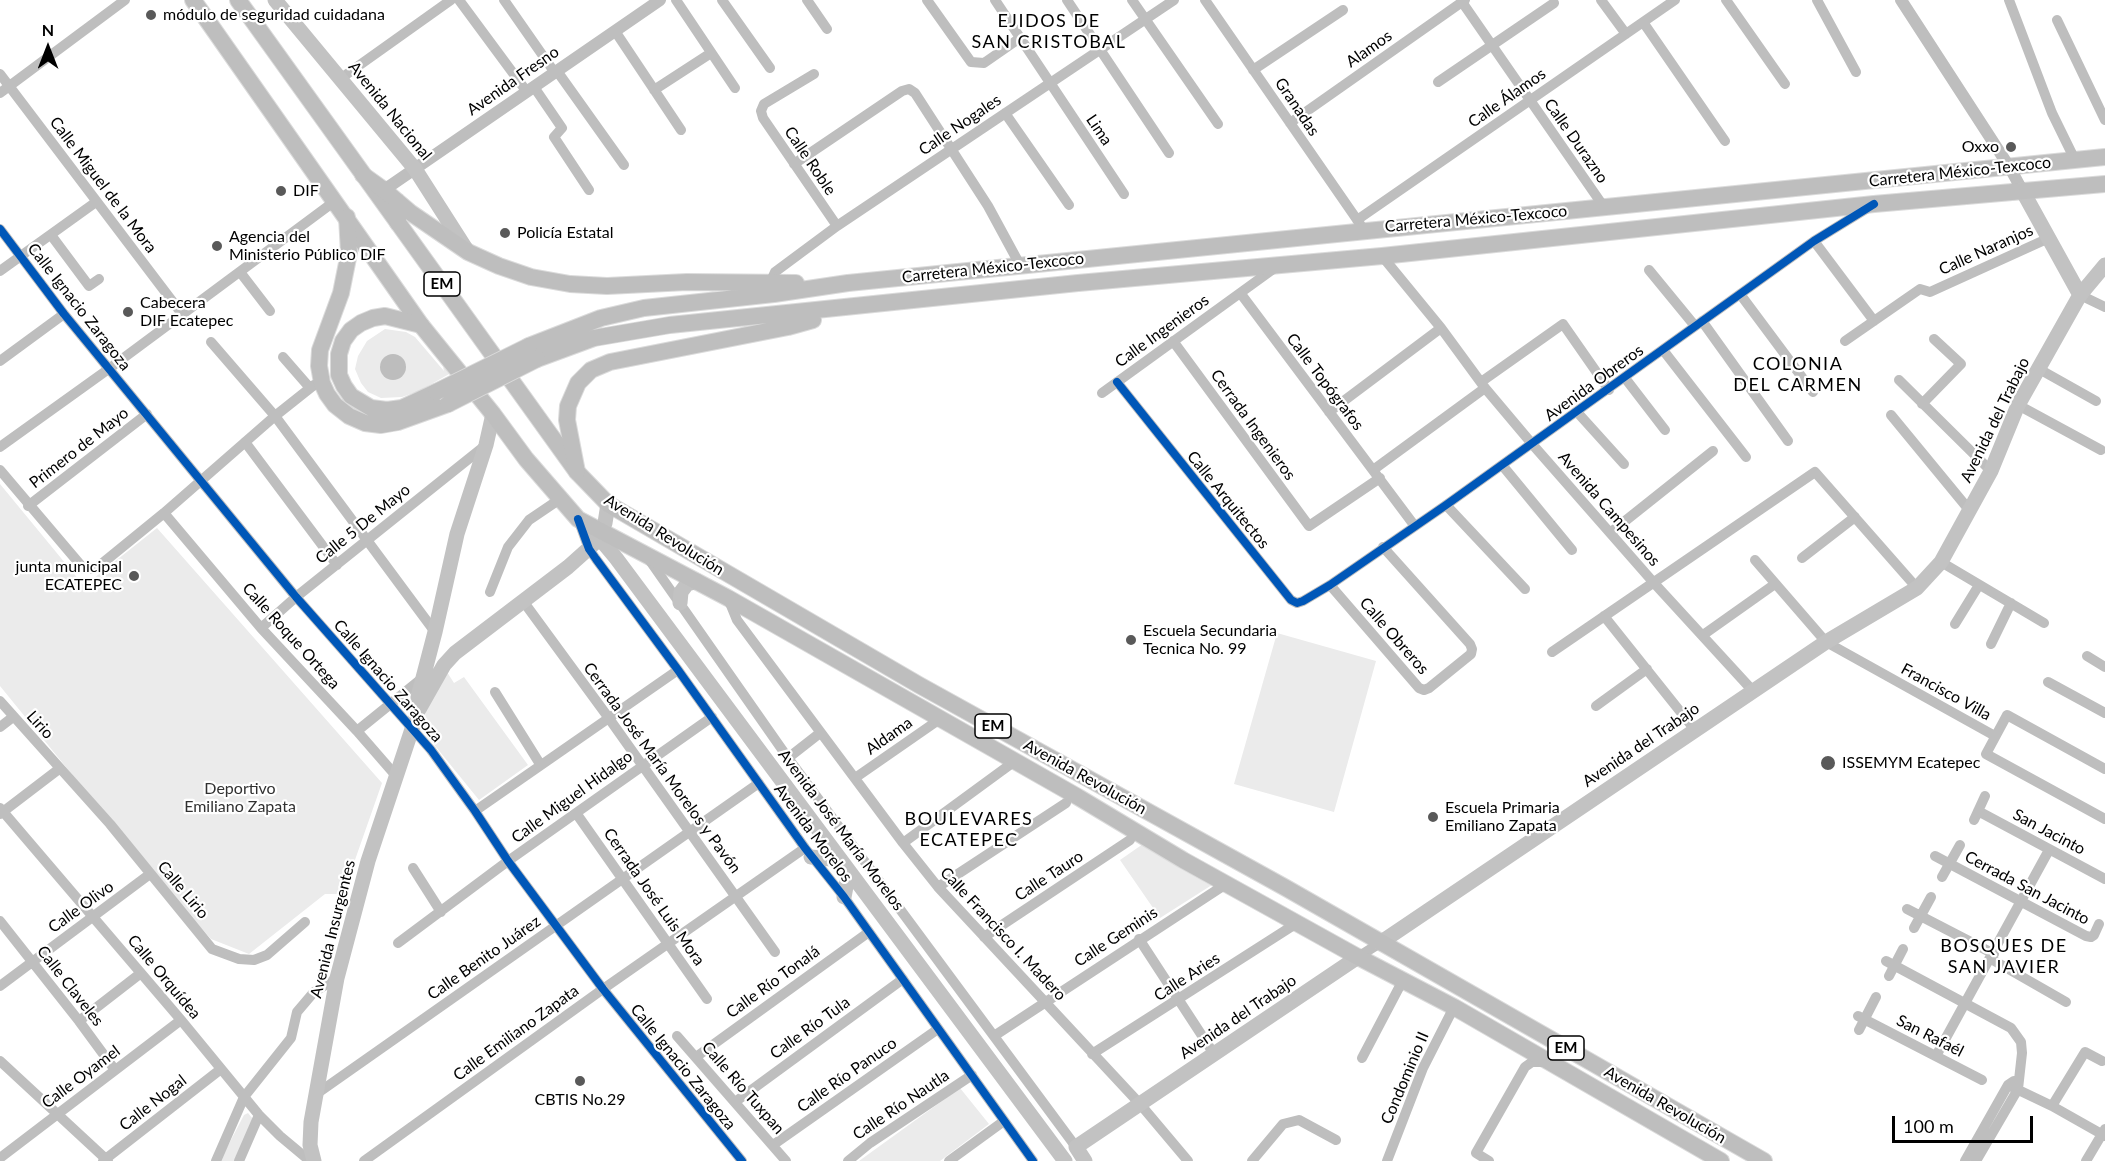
<!DOCTYPE html>
<meta charset="utf-8">
<style>
body{margin:0}
#map{position:relative;width:2105px;height:1161px;overflow:hidden;background:#fff;font-family:Lato,sans-serif}
canvas{display:block}
.north{position:absolute;left:18px;top:18px;width:60px;height:60px;-webkit-text-stroke:4px #fff;paint-order:stroke;rotate:0deg;font-size:16px;font-weight:700;line-height:24px;text-align:center;color:#000}
.north::after{content:'';display:block;margin:auto;width:21px;height:27px;background:#000;clip-path:polygon(50% 0,100% 100%,50% 72%,0 100%)}
.scale{position:absolute;left:1892px;top:1116px;width:141px;height:27px;box-sizing:border-box;border:3px solid #000;border-top:0;padding-left:8px;font-size:18px;line-height:21px;white-space:nowrap;color:#000;-webkit-text-stroke:4px #fff;paint-order:stroke}
</style>
<div id="map">
<canvas width="2105" height="1161"></canvas>
<div class="north">N</div>
<div class="scale">100 m</div>
</div>
<script>
const g = document.querySelector('canvas').getContext('2d');
g.lineJoin = 'round';
function fill(path, color) { g.fillStyle = color; g.fill(path, 'evenodd'); }
const shape = rows => new Path2D(rows.map(r => 'M' + r).join(''));
function strokePath(path, color, width, dash) { g.strokeStyle = color; g.lineWidth = width; g.lineCap = dash ? 'butt' : 'round'; g.setLineDash(dash || []); g.stroke(path); }
function label(font, color, halo, rows, align = 'center') {
  g.font = font + ' Lato,sans-serif'; g.lineWidth = 4.5; g.setLineDash([]); g.textBaseline = 'middle'; g.strokeStyle = halo; g.fillStyle = color; for (const [text, x, y, turn = 0] of rows) {
    g.save(); g.translate(x, y); g.rotate((+turn || 0) * Math.PI / 180); g.textAlign = isNaN(turn) ? turn : align; if (halo) g.strokeText(text, 0, 0); g.fillText(text, 0, 0); g.restore();
  }
}
fill(shape([
 [385,329,406,332,415,337,444,371,443,367,451,373,419,391,402,397,381,398,368,392,361,383,355,369,358,356,367,341],
 [0,484,84,586,157,528,382,783,343,894,325,894,249,954,211,939,153,874,0,686],
 [1277,633,1376,661,1334,812,1234,784],
 [447,672,454,683,464,677,528,765,479,800,423,731,426,709],
 [1143,844,1215,883,1160,918,1120,860],
 [960,1088,989,1124,940,1161,859,1161],
 [248,1113,253,1119,234,1161,220,1161,244,1115]
]), '#ebebeb');
fill(shape([
 '380 367a13 13 0 1 1 26 0a13 13 0 1 1-26 0Z'
]), '#bdbdbd');
const primary = shape([
 [193,0,421,325,493,414,526,459,578,519,728,598,1078,797,1183,860,1358,957,1454,1007,1721,1161],
 [238,0,577,472,608,504,919,685,1286,888,1764,1161]
]);
const trunk = shape([
 [363,175,384,190,411,213,468,252,499,266,531,277,570,284,607,286,687,282,796,283],
 [397,201,398,223],
 [347,217,349,253,341,293,320,350,319,366,322,383,327,394,335,405,349,416,365,423,381,425,398,422,448,404],
 [421,325,385,316,373,318,361,323,351,330,343,341,339,354,339,375,344,386,351,396,371,408,387,410,402,408,436,392],
 [529,346,601,318,644,308,774,294,848,283,2105,157],
 [537,359,594,338,670,325,1078,283,1382,256,1874,204,2105,184],
 [577,472,567,420,568,406,578,383,591,370,610,362,788,327,813,320]
]);
strokePath(primary, '#dbdbdb', 18);
strokePath(trunk, '#dbdbdb', 18);
strokePath(shape([
 [459,0,527,92],
 [504,0,555,73],
 [676,0,735,88],
 [722,0,770,68],
 [807,0,827,29],
 [927,0,971,62,984,63,1020,38],
 [995,0,1124,194],
 [1067,0,1169,153],
 [1132,0,1218,124],
 [1205,0,1360,224],
 [1601,0,1626,34],
 [1726,0,1785,84],
 [1817,0,1856,72],
 [2009,0,2052,113,2075,160],
 [1462,2,1604,207],
 [2057,20,2105,120],
 [1643,22,1725,141],
 [615,31,681,130],
 [1253,70,1343,10],
 [557,71,624,165],
 [0,74,182,314],
 [814,74,764,104,761,111,763,118,837,226],
 [340,79,451,0],
 [1438,82,1554,3],
 [534,87,562,128,554,137,589,190],
 [654,90,711,53],
 [0,93,125,0],
 [1005,113,1069,205],
 [1290,123,1465,0],
 [794,164,902,91,909,89,915,93,988,206,1020,265],
 [1357,220,1675,0],
 [0,229,64,314,296,597,431,750,475,811,508,861,603,989,742,1161],
 [51,235,89,286,99,279],
 [1814,241,1874,321],
 [1382,256,1441,328,1485,388,1533,445,1654,583,1753,691],
 [1649,270,1695,326],
 [0,271,96,202],
 [240,272,270,311],
 [770,283,775,272,837,226,1174,0],
 [1241,294,1414,525],
 [1740,294,1813,392],
 [2080,295,2105,307],
 [1702,321,1788,441],
 [1173,341,1309,526,1380,478],
 [1845,341,1920,289,1930,292,2049,238],
 [211,342,275,416,435,632],
 [1663,350,1746,457],
 [283,357,310,388],
 [0,361,64,314],
 [2039,369,2096,401],
 [1625,378,1665,430],
 [1899,380,1991,471],
 [1117,382,1291,600,1297,603,1303,601,1330,585,1446,505,1814,241,1871,206],
 [1481,382,1563,324,1609,390],
 [1102,393,1276,267],
 [1922,404,1961,364,1934,339],
 [2018,405,2101,450],
 [1329,412,1441,328],
 [1577,412,1624,464],
 [1891,415,1970,511],
 [245,442,337,565],
 [0,447,110,368,335,201],
 [1502,465,1572,550],
 [0,470,84,569,92,569,99,566,164,513,275,416,314,385],
 [1373,470,1485,388],
 [1446,505,1525,589],
 [28,506,147,414],
 [164,513,261,628,357,731,397,777],
 [578,519,589,549,596,559,678,670,805,848,844,897,1033,1161],
 [1610,533,1713,451],
 [648,558,788,758,1076,1147],
 [1802,558,1855,517],
 [1755,560,1826,642,1995,736],
 [1941,562,2044,623],
 [1330,585,1419,688,1424,690,1429,688,1471,654,1472,649,1470,644,1383,547],
 [490,592,508,547,529,520,560,499],
 [728,598,737,620,903,843,938,887,1140,1104,1188,1161],
 [523,601,608,717,775,952],
 [1604,616,1695,730],
 [1955,624,1979,585],
 [261,628,296,597,486,445],
 [1703,635,1775,584],
 [1991,644,2011,603],
 [1552,652,1815,472,1917,588],
 [2087,656,2105,667],
 [2048,682,2105,713],
 [495,692,540,764],
 [0,701,110,824,212,949,239,959,254,960,267,955,305,922],
 [1596,706,1647,669],
 [0,727,13,717],
 [357,731,425,676],
 [788,758,820,733],
 [2105,769,2007,715,1986,754,2105,819],
 [855,778,940,719],
 [0,808,181,1020,259,1115,280,1136,310,1161],
 [475,811,678,670],
 [1978,811,2105,879],
 [576,813,707,999],
 [0,814,59,769],
 [1974,820,1985,796],
 [903,843,1015,761],
 [1935,856,2086,936,2091,937,2094,935,2099,924],
 [413,868,441,912],
 [1942,877,1960,845],
 [938,887,1066,803],
 [1907,909,1994,954],
 [0,921,79,1021,115,1070],
 [1914,928,1931,897],
 [984,937,1130,840],
 [1139,939,1214,1054],
 [398,943,508,861,712,717],
 [1358,957,1380,943],
 [1991,959,2066,1002],
 [1886,961,2011,1028,2021,1042,2022,1053,2018,1089,1976,1161],
 [1889,976,1903,949],
 [0,986,150,874],
 [1858,1016,1982,1080],
 [79,1021,141,973],
 [1859,1030,1876,997],
 [677,1036,786,1161],
 [994,1036,1226,884],
 [1092,1054,1297,923],
 [1936,1056,2049,850],
 [696,1057,869,932],
 [1362,1058,1403,980],
 [0,1061,108,1161],
 [2008,1085,2052,1106,2105,1136],
 [315,1095,759,783],
 [735,1102,903,979],
 [2052,1106,2085,1052,2102,1061],
 [773,1145,938,1029],
 [0,1158,181,1020],
 [103,1161,221,1069],
 [216,1161,244,1097,291,1038,297,1012,314,992,337,978],
 [239,1161,259,1115],
 [364,1161,603,989,805,848],
 [848,1161,870,1143,972,1075],
 [949,1161,1004,1121],
 [1252,1161,1283,1124,1299,1120,1336,1140],
 [1387,1161,1423,1068,1454,1007],
 [1489,1161,1476,1153,1525,1067,1532,1062,1546,1062],
 [1965,1161,2008,1085,2014,1081],
 [2086,1161,2105,1129]
]), '#bebebe', 10);
strokePath(shape([
 [1901,0,2010,168,2022,190],
 [384,190,660,0]
]), '#bebebe', 12);
strokePath(shape([
 [275,0,415,169,468,252],
 [2022,190,2080,295],
 [590,527,616,558,1065,1161],
 [680,603,681,592,687,584,697,581],
 [418,704,418,697,435,632,457,534,486,445,493,414],
 [811,857,841,860],
 [844,897,849,871],
 [1380,943,1826,642,1917,588,1941,562,1991,471,2018,405,2080,295,2105,265],
 [314,1161,310,1145,311,1122,337,978,368,861,418,711,444,665,455,653,568,567,596,542,605,523,608,504],
 [1085,1161,1076,1147,1358,957]
]), '#c2c2c2', 15);
strokePath(primary, '#bebebe', 16);
strokePath(trunk, '#bebebe', 16);
const trunkBridge = shape([
 [436,392,529,346],
 [448,404,537,359]
]);
strokePath(trunkBridge, '#dbdbdb', 18, []);
strokePath(trunkBridge, '#bebebe', 16);
strokePath(shape([
 [0,229,64,314,296,597,431,750,475,811,508,861,603,989,742,1161],
 [1117,382,1291,600,1297,603,1303,601,1330,585,1446,505,1814,241,1874,204],
 [578,519,589,549,596,559,678,670,805,848,844,897,1033,1161]
]), '#0057b8', 8);
for (const [x, y, r, color] of [
 [151,15,6,"#595959"],
 [2011,147,6,"#595959"],
 [281,191,6,"#595959"],
 [505,233,6,"#595959"],
 [217,246,6,"#595959"],
 [128,312,6,"#595959"],
 [134,576,6,"#595959"],
 [1131,640,6,"#595959"],
 [1828,763,8,"#595959"],
 [1433,817,6,"#595959"],
 [580,1081,6,"#595959"]
]) { const dot = new Path2D(); dot.arc(x, y, r, 0, 2 * Math.PI); g.fillStyle = color; g.fill(dot); strokePath(dot, '#fff', 2); }
for (const [x, y, w] of [
 [442,284,36],
 [993,726,36],
 [1566,1048,36]
]) { const box = new Path2D(); box.roundRect(x - w / 2, y - 12, w, 24, 4.5); g.fillStyle = '#fff'; g.fill(box); strokePath(box, '#000', 1.5); }
label('bold 15px', '#000', null, [
 ["EM",442,284],
 ["EM",993,726],
 ["EM",1566,1048]
]);
label('16px', '#000', '#fff', [
 ["módulo de seguridad cuidadana",163,15],
 ["Oxxo",1999,147,"right"],
 ["DIF",293,191],
 ["Policía Estatal",517,233],
 ["Agencia del",229,237],
 ["Ministerio Público DIF",229,255],
 ["Cabecera",140,303],
 ["DIF Ecatepec",140,321],
 ["junta municipal",122,567,"right"],
 ["ECATEPEC",122,585,"right"],
 ["Escuela Secundaria",1143,631],
 ["Tecnica No. 99",1143,649],
 ["ISSEMYM Ecatepec",1842,763],
 ["Escuela Primaria",1445,808],
 ["Emiliano Zapata",1445,826],
 ["CBTIS No.29",580,1100,"center"]
], 'left');
label('16px', '#000', '#fff', [
 ["Alamos",1369,49,-35],
 ["Avenida Fresno",513,81,-35],
 ["Calle Álamos",1507,98,-35],
 ["Granadas",1297,107,56],
 ["Avenida Nacional",390,111,51],
 ["Calle Nogales",960,125,-34],
 ["Lima",1099,130,56],
 ["Calle Durazno",1576,141,55],
 ["Calle Roble",810,161,56],
 ["Carretera México-Texcoco",1960,172,-6],
 ["Calle Miguel de la Mora",103,185,53],
 ["Carretera México-Texcoco",1476,219,-5],
 ["Calle Naranjos",1986,250,-24],
 ["Carretera México-Texcoco",993,268,-6],
 ["Calle Ignacio Zaragoza",79,307,52],
 ["Calle Ingenieros",1162,331,-36],
 ["Calle Topógrafos",1325,382,53],
 ["Avenida Obreros",1594,383,-36],
 ["Avenida del Trabajo",1995,420,-64],
 ["Cerrada Ingenieros",1253,425,54],
 ["Primero de Mayo",79,448,-38],
 ["Calle Arquitectos",1228,500,51],
 ["Avenida Campesinos",1609,509,49],
 ["Calle 5 De Mayo",363,524,-39],
 ["Avenida Revolución",664,535,32],
 ["Calle Roque Ortega",291,636,48],
 ["Calle Obreros",1394,636,49],
 ["Calle Ignacio Zaragoza",388,681,49],
 ["Francisco Villa",1946,692,29],
 ["Lirio",40,725,48],
 ["Aldama",889,736,-35],
 ["Avenida del Trabajo",1641,745,-34],
 ["Cerrada José María Morelos y Pavón",662,768,54],
 ["Avenida Revolución",1085,777,29],
 ["Calle Miguel Hidalgo",572,797,-36],
 ["Avenida José María Morelos",841,830,53],
 ["San Jacinto",2049,832,28],
 ["Avenida Morelos",813,833,53],
 ["Calle Tauro",1049,876,-33],
 ["Cerrada San Jacinto",2027,888,28],
 ["Calle Lirio",183,890,50],
 ["Cerrada José Luis Mora",654,897,55],
 ["Calle Olivo",81,907,-36],
 ["Avenida Insurgentes",333,929,-76],
 ["Calle Francisco I. Madero",1003,934,47],
 ["Calle Geminis",1116,937,-33],
 ["Calle Benito Juárez",484,958,-35],
 ["Calle Orquídea",164,977,50],
 ["Calle Aries",1187,977,-33],
 ["Calle Río Tonalá",773,982,-36],
 ["Calle Claveles",70,986,52],
 ["Avenida del Trabajo",1238,1017,-34],
 ["Calle Río Tula",810,1028,-36],
 ["Calle Emiliano Zapata",516,1033,-36],
 ["San Rafaél",1930,1036,27],
 ["Calle Ignacio Zaragoza",683,1067,51],
 ["Calle Río Panuco",847,1075,-35],
 ["Calle Oyamel",81,1077,-37],
 ["Condominio II",1405,1078,-67],
 ["Calle Río Tuxpan",743,1088,49],
 ["Calle Nogal",153,1103,-38],
 ["Calle Río Nautla",901,1105,-34],
 ["Avenida Revolución",1665,1105,30]
]);
label('16px', '#313131', '#fff', [
 ["Deportivo",240,789],
 ["Emiliano Zapata",240,807]
]);
g.letterSpacing = '1.5px';
label('18px', '#000', '#fff', [
 ["EJIDOS DE",1049,21],
 ["SAN CRISTOBAL",1049,42],
 ["COLONIA",1798,364],
 ["DEL CARMEN",1798,385],
 ["BOULEVARES",969,819],
 ["ECATEPEC",969,840],
 ["BOSQUES DE",2004,946],
 ["SAN JAVIER",2004,967]
]);
g.letterSpacing = '0px';
</script>
